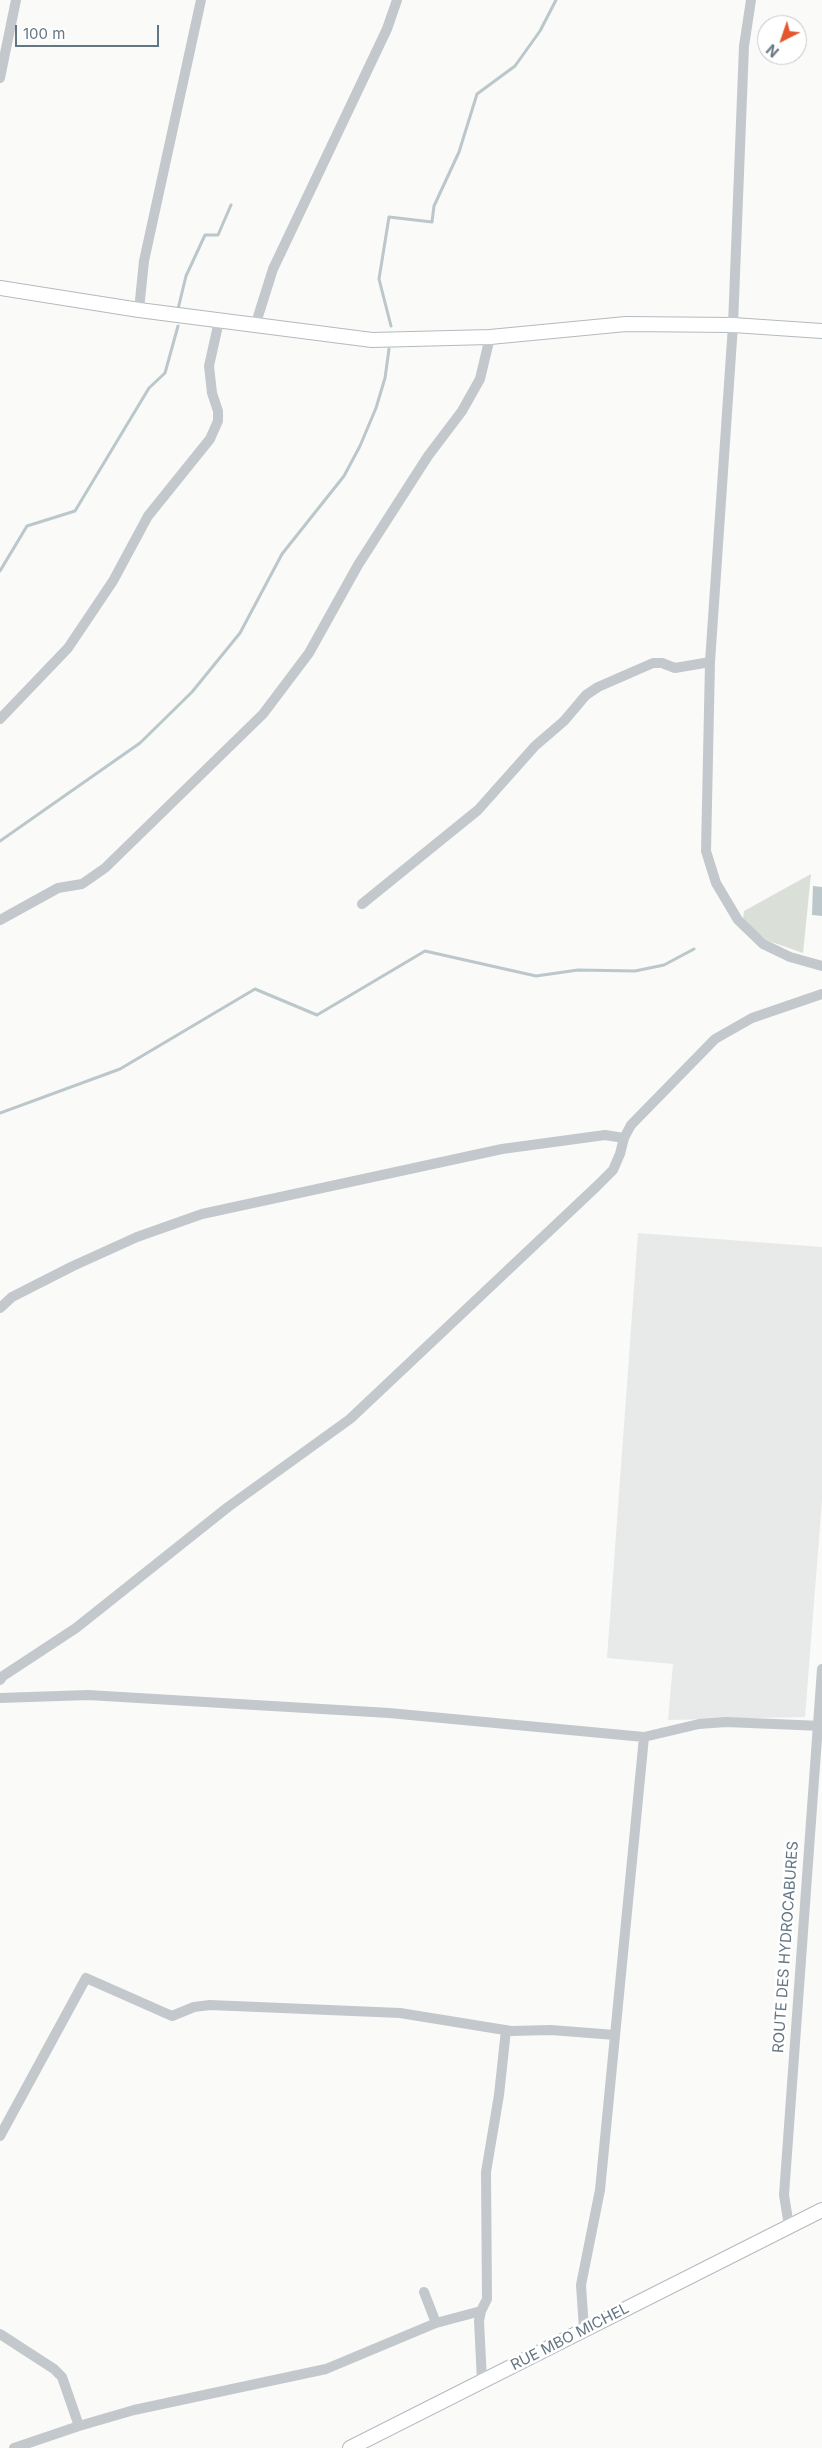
<!DOCTYPE html>
<style>
body{margin:0}
#map{position:relative;width:822px;height:2448px;overflow:hidden;background:#fafaf8;font-family:Inter,sans-serif}
canvas{display:block}
.north{position:absolute;left:757px;top:15px;width:50px;height:50px;box-sizing:border-box;background:#fff;border:1px solid #c1c8cd;border-radius:50%;rotate:221deg;font-size:14px;font-weight:700;line-height:20px;text-align:center;color:#657683}
.north::after{content:'';display:block;margin:auto;width:18px;height:22px;background:#e4572e;clip-path:polygon(50% 0,100% 100%,50% 72%,0 100%)}
.scale{position:absolute;left:15px;top:25px;width:144px;height:22px;box-sizing:border-box;border:2px solid #657683;border-top:0;padding-left:6px;font-size:15px;line-height:18px;white-space:nowrap;color:#657683;-webkit-text-stroke:4px #fff;paint-order:stroke}
</style>
<div id="map">
<canvas width="822" height="2448"></canvas>
<div class="north">N</div>
<div class="scale">100 m</div>
</div>
<script>
const g = document.querySelector('canvas').getContext('2d');
g.lineJoin = 'round';
function fill(path, color) { g.fillStyle = color; g.fill(path, 'evenodd'); }
const shape = rows => new Path2D(rows.map(r => 'M' + r).join(''));
function strokePath(path, color, width, dash) { g.strokeStyle = color; g.lineWidth = width; g.lineCap = dash ? 'butt' : 'round'; g.setLineDash(dash || []); g.stroke(path); }
function label(font, color, halo, rows, align = 'center') {
  g.font = font + ' Inter,sans-serif'; g.lineWidth = 5; g.setLineDash([]); g.textBaseline = 'middle'; g.strokeStyle = halo; g.fillStyle = color; for (const [text, x, y, turn = 0] of rows) {
    g.save(); g.translate(x, y); g.rotate((+turn || 0) * Math.PI / 180); g.textAlign = isNaN(turn) ? turn : align; if (halo) g.strokeText(text, 0, 0); g.fillText(text, 0, 0); g.restore();
  }
}
fill(shape([
 [638,1233,822,1247,822,1501,805,1717,668,1720,673,1664,607,1658]
]), '#e8e9e9');
fill(shape([
 [811,874,803,953,766,940,743,919,744,911]
]), '#dadfd7');
fill(shape([
 [813,886,822,887,822,916,812,915]
]), '#bbc7cb');
strokePath(shape([
 [178,309,186,276,205,235,218,235,231,205],
 [391,326,379,279,389,217,432,222,434,206,459,152,477,94,515,66,540,31,556,0],
 [0,571,27,526,75,511,149,388,165,373,178,326],
 [0,841,140,743,192,692,240,633,282,554,344,476,360,446,376,408,385,378,389,349],
 [0,1113,120,1069,255,989,317,1015,425,951,536,976,578,970,635,971,664,965,694,949]
]), '#bbc7cb', 3);
const secondary = shape([
 [0,288,139,310,372,340,490,337,626,324,733,325,822,331],
 [350,2448,822,2210]
]);
strokePath(secondary, '#b3babf', 16);
strokePath(shape([
 [751,0,744,46,733,325,710,662,706,851,716,883,738,920,763,944,790,957,822,966],
 [0,78,16,0],
 [139,310,144,261,201,0],
 [255,326,273,269,387,29,397,0],
 [0,719,68,648,113,581,148,516,210,439,218,421,218,411,212,393,209,366,219,321],
 [362,904,478,810,535,746,564,721,586,695,598,687,653,663,662,663,675,668,710,662],
 [0,920,58,888,82,884,105,868,263,714,309,653,358,565,428,456,462,411,480,379,490,337],
 [0,1308,12,1297,73,1266,137,1237,202,1214,502,1149,605,1135,624,1138],
 [0,1680,3,1676,76,1628,228,1507,350,1419,597,1186,613,1170,620,1154,624,1138,631,1125,715,1039,752,1018,822,994],
 [0,1698,88,1695,389,1713,644,1737,699,1724,726,1722,822,1726],
 [0,2136,86,1978,172,2016,194,2007,210,2005,400,2013,511,2031,551,2030,615,2035],
 [789,2226,784,2195,822,1669],
 [424,2292,436,2323,481,2311],
 [584,2329,581,2285,600,2190,644,1737],
 [0,2334,54,2369,62,2377,79,2426],
 [482,2381,479,2321,481,2311,487,2299,486,2172,499,2095,506,2030],
 [14,2448,79,2426,134,2410,326,2369,436,2323]
]), '#c3c8cc', 10);
strokePath(secondary, '#fff', 14);
label('15px', '#657683', '#fff', [
 ["ROUTE DES HYDROCABURES",786,1947,-86],
 ["RUE MBO MICHEL",570,2337,-27]
]);
</script>
